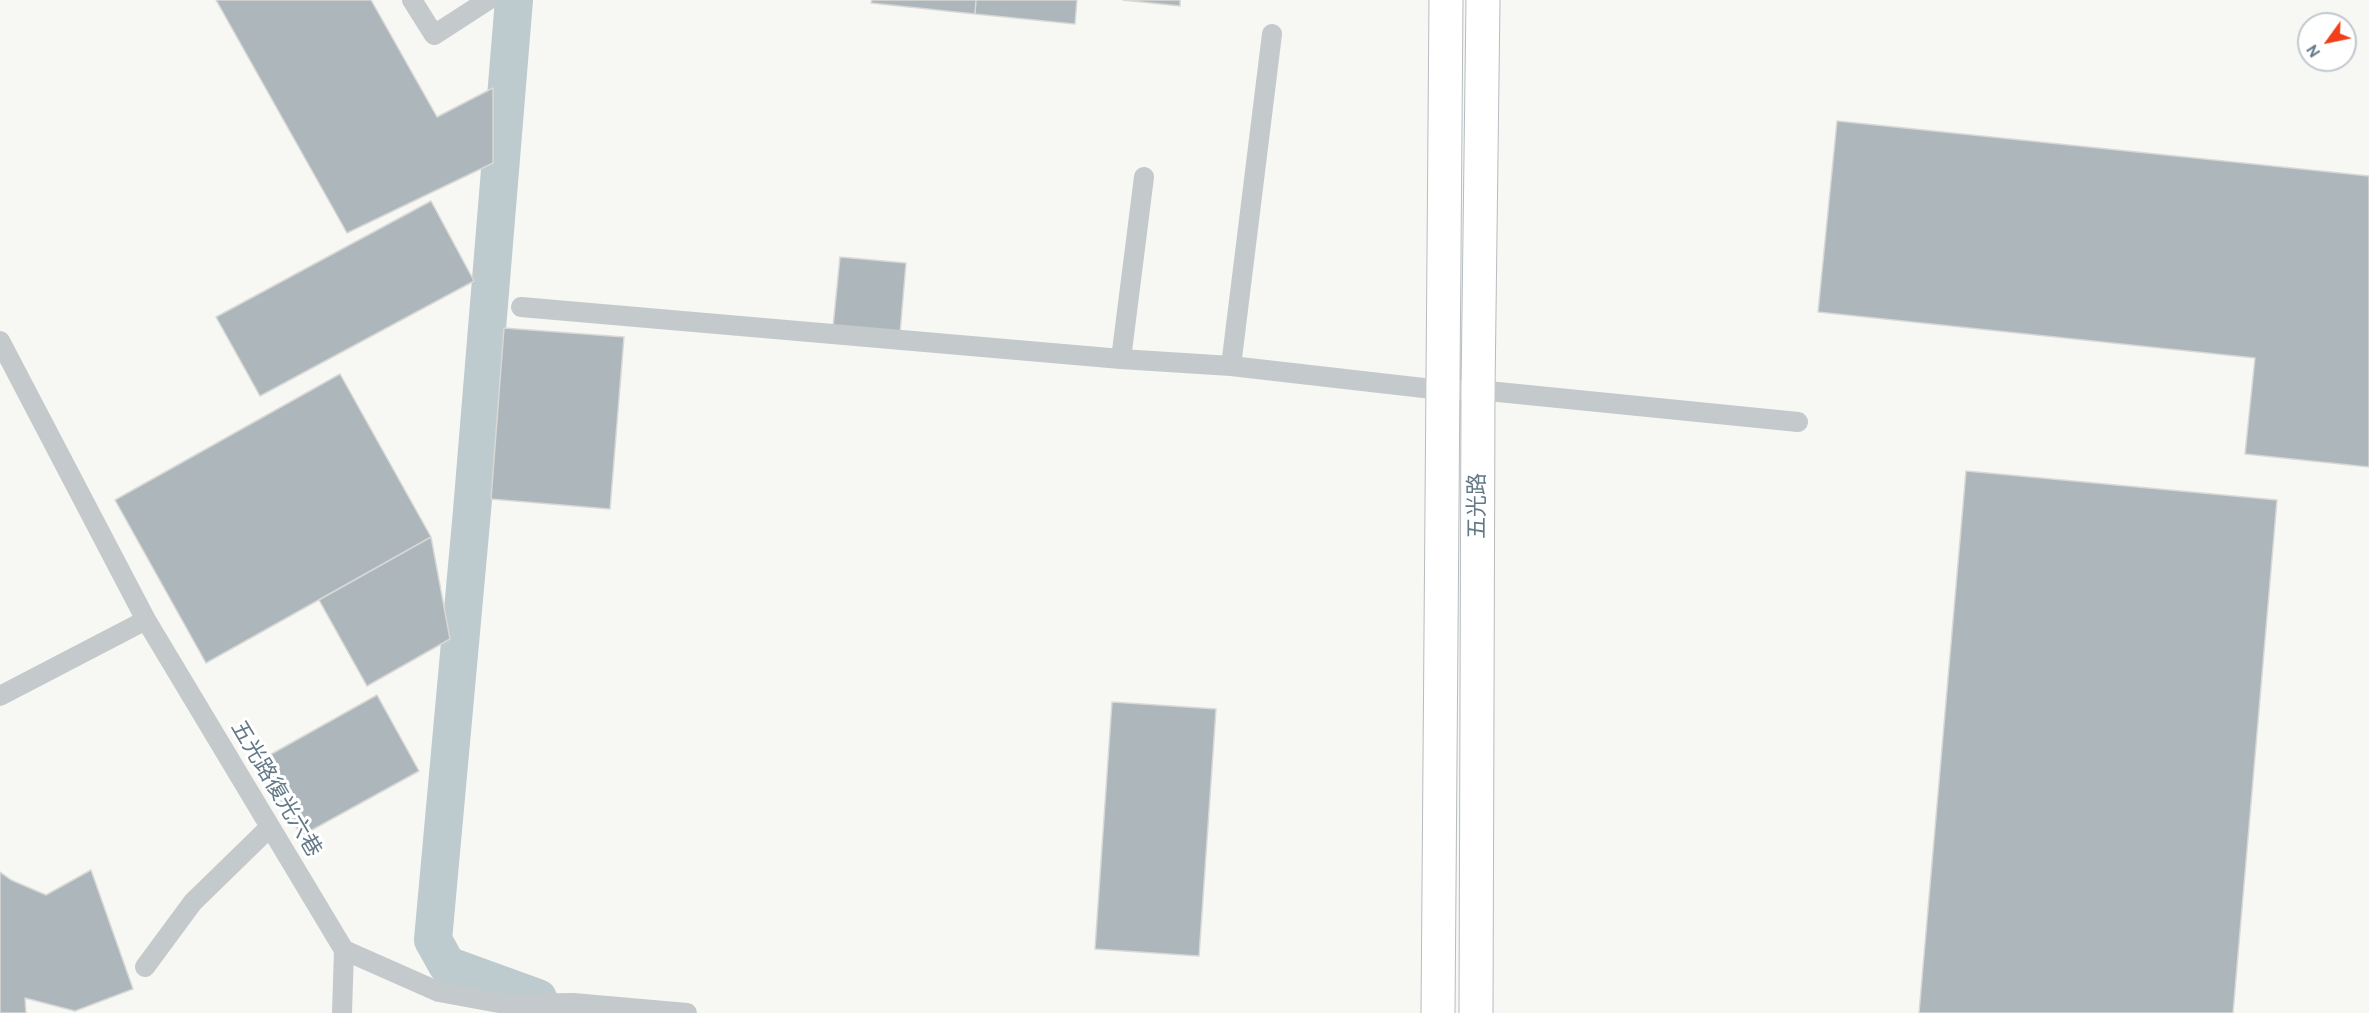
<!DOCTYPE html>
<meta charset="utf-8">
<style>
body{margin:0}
#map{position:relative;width:2369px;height:1013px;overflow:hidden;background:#f7f7f3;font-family:Cabin,sans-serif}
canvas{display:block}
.north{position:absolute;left:2297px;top:12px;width:60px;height:60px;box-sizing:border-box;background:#fff;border:2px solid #c1c9cf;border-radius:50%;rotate:237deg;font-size:16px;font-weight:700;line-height:24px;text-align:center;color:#637987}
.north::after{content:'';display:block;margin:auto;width:21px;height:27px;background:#f23f18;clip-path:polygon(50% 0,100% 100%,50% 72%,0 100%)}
</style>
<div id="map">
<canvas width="2369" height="1013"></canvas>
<div class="north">N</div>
</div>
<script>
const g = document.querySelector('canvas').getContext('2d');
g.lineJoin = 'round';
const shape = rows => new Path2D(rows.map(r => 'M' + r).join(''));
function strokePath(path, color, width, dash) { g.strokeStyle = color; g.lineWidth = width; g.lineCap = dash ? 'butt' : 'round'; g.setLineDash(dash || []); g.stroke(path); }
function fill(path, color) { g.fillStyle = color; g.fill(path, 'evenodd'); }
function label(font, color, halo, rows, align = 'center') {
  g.font = font + ' Cabin,"Noto Sans TC",sans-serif'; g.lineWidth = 6; g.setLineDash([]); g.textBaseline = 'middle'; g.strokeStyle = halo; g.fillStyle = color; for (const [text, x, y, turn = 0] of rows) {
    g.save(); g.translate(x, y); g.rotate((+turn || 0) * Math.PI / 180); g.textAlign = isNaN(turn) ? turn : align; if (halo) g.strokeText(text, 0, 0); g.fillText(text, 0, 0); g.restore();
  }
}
strokePath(shape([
 [514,0,472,511,433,940,447,965,538,998,543,1013]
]), '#bdcace', 38);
const building = shape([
 [216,0,371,0,437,117,493,88,493,163,347,233,216,0],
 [872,0,976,0,975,14,871,3,872,0],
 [976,0,1077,0,1075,24,975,14,976,0],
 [1123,0,1180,0,1180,6,1123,0],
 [1837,121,2369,176,2369,467,2245,454,2255,358,1818,312,1837,121],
 [431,201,474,281,260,396,216,317,431,201],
 [840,257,906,263,900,333,833,327,840,257],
 [504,328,624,337,610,509,491,499,504,328],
 [340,374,431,537,206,663,115,500,340,374],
 [1966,471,2277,500,2233,1013,1919,1013,1966,471],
 [431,537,450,639,367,686,319,600,431,537],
 [377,695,419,771,301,836,259,761,377,695],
 [1112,702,1216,709,1199,956,1095,949,1112,702],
 [91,870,133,989,75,1011,25,998,26,1013,0,1013,0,872,11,880,46,895,91,870]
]);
fill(building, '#acb6bb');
strokePath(building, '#d8d8d6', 1.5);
const secondary = shape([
 [1438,1013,1446,0],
 [1476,1013,1478,390,1483,0]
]);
strokePath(secondary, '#b6bcc0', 35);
strokePath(shape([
 [412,0,434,35,488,0],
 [521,307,1121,359,1231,366,1441,390,1478,390,1798,422],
 [0,341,146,620,344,950,439,992,505,1004,573,1003,687,1013],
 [1121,359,1144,177],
 [1231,366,1272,34],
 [0,696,146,620],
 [145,967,193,902,270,827],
 [342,1013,344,950]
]), '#c4c9cc', 20);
strokePath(secondary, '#fff', 33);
label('22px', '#637987', '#fff', [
 ["五光路",1478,506,-90],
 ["五光路復光六巷",276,789,59]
]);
</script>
